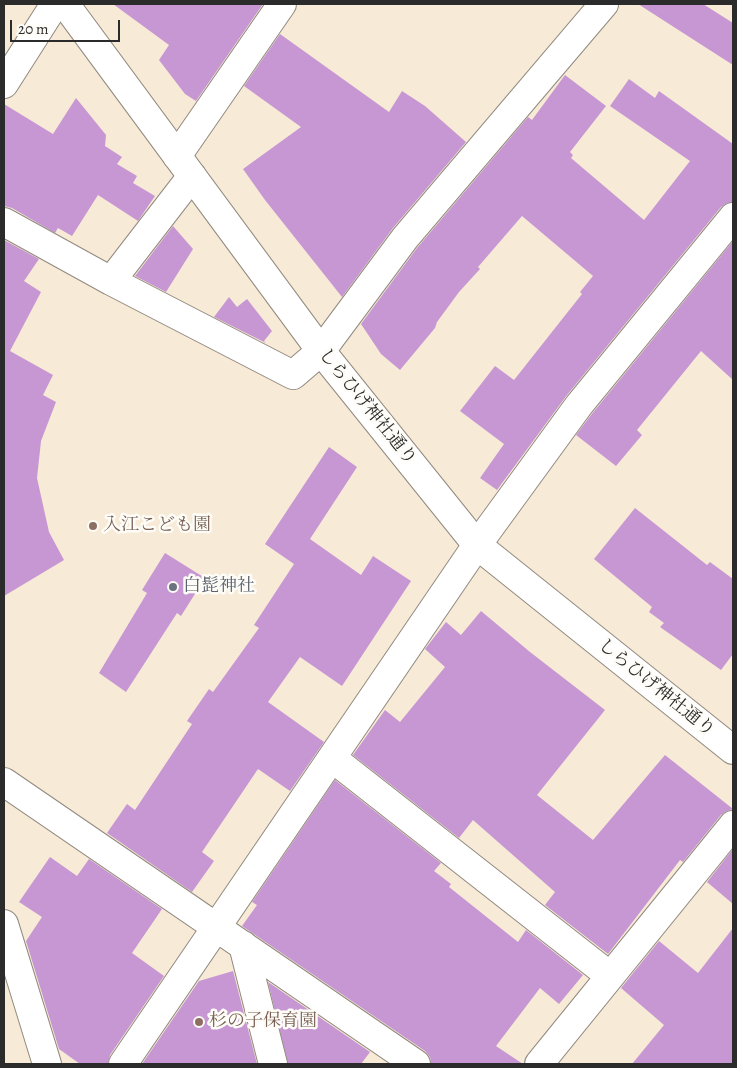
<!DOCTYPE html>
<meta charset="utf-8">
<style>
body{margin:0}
#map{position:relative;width:737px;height:1068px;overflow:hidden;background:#f7ead6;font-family:Alegreya,serif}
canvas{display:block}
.frame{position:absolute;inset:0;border:5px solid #2b2b2b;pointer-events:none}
.scale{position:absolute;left:10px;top:20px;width:110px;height:22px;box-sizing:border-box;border:2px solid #2b2b2b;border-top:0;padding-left:6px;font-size:15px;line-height:18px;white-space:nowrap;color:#2b2b2b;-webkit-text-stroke:4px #fdfcf7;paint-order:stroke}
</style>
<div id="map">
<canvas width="737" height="1068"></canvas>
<div class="frame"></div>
<div class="scale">20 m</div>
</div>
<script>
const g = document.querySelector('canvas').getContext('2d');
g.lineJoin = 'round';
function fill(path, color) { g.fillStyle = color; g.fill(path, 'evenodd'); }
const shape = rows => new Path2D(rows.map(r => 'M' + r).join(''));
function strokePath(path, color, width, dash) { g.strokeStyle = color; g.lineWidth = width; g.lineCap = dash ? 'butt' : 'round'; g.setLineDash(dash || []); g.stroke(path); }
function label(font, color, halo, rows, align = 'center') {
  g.font = font + ' Alegreya,"Noto Serif JP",serif'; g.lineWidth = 5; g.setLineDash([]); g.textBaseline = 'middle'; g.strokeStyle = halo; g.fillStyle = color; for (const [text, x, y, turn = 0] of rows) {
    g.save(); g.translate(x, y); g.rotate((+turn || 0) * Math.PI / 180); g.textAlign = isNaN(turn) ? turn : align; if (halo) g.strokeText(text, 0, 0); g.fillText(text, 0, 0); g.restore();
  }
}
fill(shape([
 [113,4,263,4,196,101,185,94,159,60,169,45],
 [638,4,703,4,733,23,733,65],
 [280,34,389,112,402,91,425,106,466,142,393,228,342,297,265,200,243,169,301,127,244,86],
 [565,75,606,106,570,152,573,155,571,158,644,220,690,161,610,106,629,79,655,98,659,91,733,144,733,202,727,203,721,207,567,395,497,490,480,478,504,444,460,411,495,366,514,380,582,294,580,292,593,276,522,216,478,267,480,269,459,292,437,322,435,328,400,370,381,354,361,324,417,248,528,117,532,120],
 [76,98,106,135,105,146,122,157,117,164,137,176,133,183,155,196,138,221,98,195,72,236,58,228,55,233,12,208,4,206,4,104,53,134],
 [173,226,193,249,166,292,135,276],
 [4,240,39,259,24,281,41,292,10,351,53,375,43,395,56,402,41,441,37,478,49,532,64,560,4,596],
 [733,241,733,380,701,351,637,430,642,435,616,466,576,435,591,415],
 [229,297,237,307,247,299,272,331,264,341,266,343,214,317],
 [329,447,357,467,310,539,361,575,373,556,411,581,342,686,300,657,268,702,324,742,290,791,258,769,202,852,214,861,192,892,107,833,127,804,135,810,192,724,187,721,209,689,213,692,259,628,254,625,294,564,265,544],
 [635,508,707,565,710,562,733,579,733,654,721,670,660,627,664,623,649,612,652,607,594,559],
 [165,553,205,578,181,616,177,613,126,692,99,673,147,593,142,590],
 [481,611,530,652,605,710,537,795,593,840,665,755,733,809,727,811,721,815,683,862,680,860,608,954,545,905,555,892,473,820,459,838,353,755,385,710,400,722,445,667,425,649,446,622,461,635],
 [335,780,441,863,434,871,451,884,449,887,518,942,526,930,583,975,559,1004,540,988,496,1046,523,1064,431,1064,430,1057,425,1051,242,926,257,905,252,902],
 [733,849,733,904,707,882],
 [50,857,77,876,89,859,162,909,132,953,164,976,110,1055,108,1064,80,1064,59,1049,26,941,42,917,19,902],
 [733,928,733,1064,632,1064,664,1025,621,988,659,941,698,973],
 [233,971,257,1064,142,1064,199,981],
 [268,982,370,1052,361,1064,288,1064]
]), '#c797d4');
const street = shape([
 [4,84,55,4],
 [177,156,282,4],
 [4,222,111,281,293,375,321,351,405,238,604,4],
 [111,281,192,176],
 [332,758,610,976],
 [4,782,416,1064],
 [4,924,47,1064],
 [243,945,273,1064],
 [123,1064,477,545,579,405,733,217],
 [539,1064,733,825]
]);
const secondary = shape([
 [65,4,321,351,477,545,733,750]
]);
strokePath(street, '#918a80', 30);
strokePath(secondary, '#918a80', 30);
strokePath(street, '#fff', 28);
strokePath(secondary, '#fff', 28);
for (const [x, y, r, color] of [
 [93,526,5,"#8d6e63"],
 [173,587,5,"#6b7280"],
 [199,1022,5,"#8d6e63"]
]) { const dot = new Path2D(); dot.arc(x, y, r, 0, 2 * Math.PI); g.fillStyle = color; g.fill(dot); strokePath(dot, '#fdfcf7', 2); }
label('18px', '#2b2b2b', '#fdfcf7', [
 ["しらひげ神社通り",367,407,51],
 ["しらひげ神社通り",656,688,39]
]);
label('18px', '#785e54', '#fdfcf7', [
 ["入江こども園",103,526],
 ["杉の子保育園",209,1022]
], 'left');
label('18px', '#5b616d', '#fdfcf7', [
 ["白髭神社",183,587]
], 'left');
</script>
